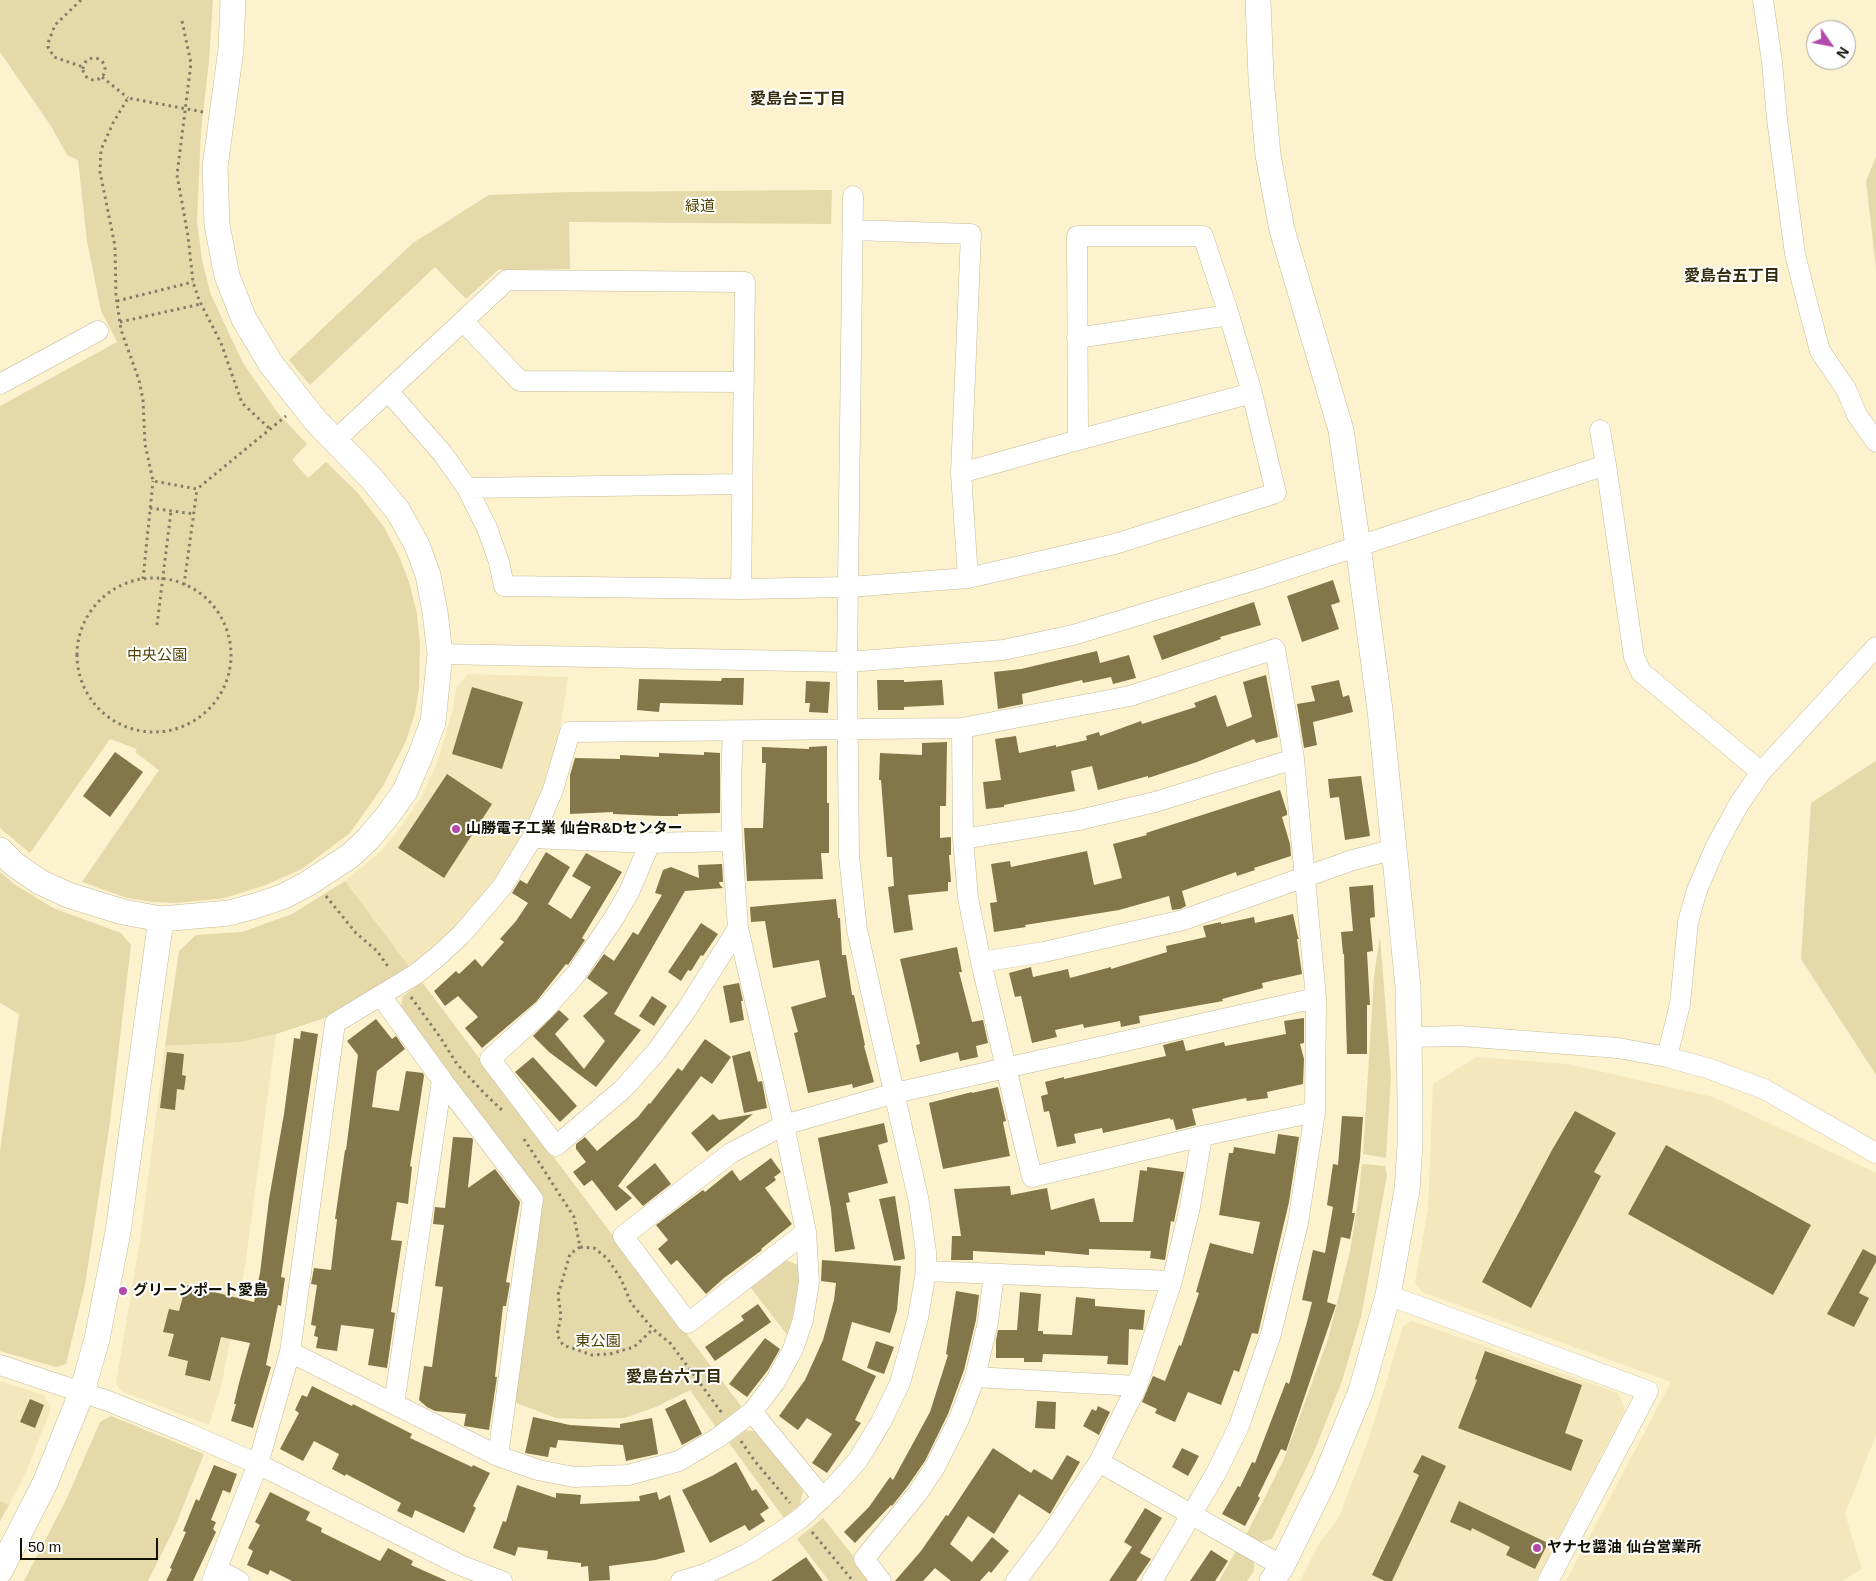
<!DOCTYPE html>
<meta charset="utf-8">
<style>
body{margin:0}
#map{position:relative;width:1876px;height:1581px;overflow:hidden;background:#fcf2ce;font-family:Arial,sans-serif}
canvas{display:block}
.north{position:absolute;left:1806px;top:20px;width:50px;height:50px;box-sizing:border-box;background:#fff;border:1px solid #a19f9b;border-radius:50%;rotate:123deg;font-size:14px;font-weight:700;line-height:20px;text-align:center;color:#131004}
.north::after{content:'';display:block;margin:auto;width:18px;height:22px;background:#b349ab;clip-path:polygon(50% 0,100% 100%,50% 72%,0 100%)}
.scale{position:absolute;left:20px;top:1538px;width:138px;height:22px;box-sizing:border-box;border:2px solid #131004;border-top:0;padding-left:6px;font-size:15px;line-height:18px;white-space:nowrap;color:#131004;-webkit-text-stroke:4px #fff;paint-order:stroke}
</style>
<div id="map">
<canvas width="1876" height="1581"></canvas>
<div class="north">N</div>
<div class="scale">50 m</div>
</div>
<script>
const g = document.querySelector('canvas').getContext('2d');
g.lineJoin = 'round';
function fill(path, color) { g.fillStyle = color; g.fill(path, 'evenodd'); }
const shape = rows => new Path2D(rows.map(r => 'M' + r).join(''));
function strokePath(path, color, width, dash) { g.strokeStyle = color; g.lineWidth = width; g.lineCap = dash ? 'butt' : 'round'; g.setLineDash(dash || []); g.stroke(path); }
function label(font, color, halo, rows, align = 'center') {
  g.font = font + ' Arial,"Noto Sans JP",sans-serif'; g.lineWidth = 4; g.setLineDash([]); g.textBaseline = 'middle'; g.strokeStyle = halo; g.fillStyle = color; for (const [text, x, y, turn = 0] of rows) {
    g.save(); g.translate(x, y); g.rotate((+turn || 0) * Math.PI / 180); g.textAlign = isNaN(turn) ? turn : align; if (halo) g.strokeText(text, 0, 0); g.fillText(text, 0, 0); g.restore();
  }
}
fill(shape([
 [468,674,568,677,561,724,542,789,526,829,507,861,477,903,441,943,411,969,345,881,381,851,402,825,423,794,438,760,453,709,456,688],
 [276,1034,245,1267,221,1387,209,1425,121,1391,116,1383,140,1240,165,1046,241,1042],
 [1477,1057,1568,1064,1713,1097,1876,1173,1876,1435,1845,1514,1862,1569,1842,1581,1566,1581,1671,1382,1422,1292,1415,1283,1428,1209,1433,1084],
 [1412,1321,1618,1393,1625,1410,1536,1581,1300,1581,1317,1547,1339,1517,1370,1435,1403,1326],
 [0,1381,44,1395,51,1409,26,1472,9,1505,0,1501]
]), '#f3e7bb');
fill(shape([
 [0,0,213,0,209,61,201,131,197,221,202,260,211,295,243,363,277,412,307,444,292,460,308,478,326,462,357,492,384,527,399,556,409,582,417,614,420,644,419,688,415,713,406,741,383,786,350,833,302,869,266,885,225,898,176,903,151,902,127,898,82,882,159,770,135,752,137,749,110,739,30,853,0,828,0,406,117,342,101,311,87,241,78,160,67,155,51,126,0,52],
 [1876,157,1876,268,1866,181],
 [832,190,831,224,569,222,570,269,498,270,466,299,435,267,310,385,289,360,413,243,489,195,569,192],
 [1876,761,1876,1075,1801,959,1811,803],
 [0,872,14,884,53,908,121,933,131,945,110,1122,85,1285,66,1364,56,1367,0,1351,0,1151,19,1014,0,1003],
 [345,881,411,969,328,1017,276,1034,241,1042,165,1046,179,951,196,935,242,932,292,914],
 [1380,936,1391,1076,1386,1158,1363,1154,1374,976],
 [422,982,744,1410,717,1429,690,1390,656,1407,624,1418,587,1419,556,1418,514,1402,541,1197,400,1011,403,996],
 [1362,1164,1385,1166,1387,1175,1361,1317,1342,1381,1314,1452,1272,1539,1259,1542,1246,1535,1284,1459,1328,1339,1350,1251,1357,1208],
 [786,1260,800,1266,796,1300,788,1336,750,1287],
 [111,1416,204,1454,174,1529,148,1581,24,1581,66,1500,100,1422],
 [745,1430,759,1432,803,1491,800,1504,784,1518,729,1443],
 [0,1501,9,1505,0,1521],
 [823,1518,854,1557,872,1581,829,1581,797,1539],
 [1237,1549,1254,1559,1254,1571,1247,1581,1219,1581]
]), '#e5d9aa');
fill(shape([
 [1333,580,1340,602,1331,605,1339,629,1302,642,1287,596],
 [1254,602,1261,625,1220,637,1221,639,1162,660,1153,636],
 [1097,651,1100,663,1129,655,1136,678,1113,684,1111,677,1083,683,1082,680,1022,694,1023,704,998,709,994,672,1021,669],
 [1266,675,1278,737,1256,743,1254,739,1197,762,1148,778,1148,776,1098,790,1092,766,1071,771,1075,791,1004,805,1004,807,986,809,983,782,1001,780,995,739,1016,736,1019,753,1056,745,1056,747,1087,740,1086,736,1099,732,1100,736,1141,721,1142,724,1196,707,1194,703,1216,695,1227,727,1252,717,1243,682],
 [722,678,744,678,743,705,660,703,659,712,637,710,639,679,721,681],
 [877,680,904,680,904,682,942,680,944,705,904,707,904,710,878,710],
 [1339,680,1343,697,1349,695,1353,712,1313,722,1317,745,1304,748,1297,704,1315,701,1311,686],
 [806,681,830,682,828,713,809,712,810,703,805,703],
 [472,687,523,702,502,769,452,754],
 [947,742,946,806,940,806,940,838,951,837,951,855,949,855,951,882,948,882,948,891,908,895,913,930,894,933,888,887,894,886,892,857,887,857,881,780,879,780,880,753,922,755,922,743],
 [827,746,827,803,829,803,829,853,821,853,823,879,747,881,744,828,763,828,766,763,762,763,762,747,809,749,809,747],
 [115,752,143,772,110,817,83,796],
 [704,752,720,753,720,813,678,814,678,816,661,816,613,814,613,812,570,814,570,775,575,758,620,759,620,755,659,757,659,753,704,755],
 [447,774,492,804,444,878,398,848],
 [1361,776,1370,836,1345,840,1339,797,1330,798,1328,779],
 [1280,790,1287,812,1287,815,1282,817,1290,844,1291,856,1254,868,1255,870,1237,876,1236,872,1182,891,1186,906,1180,909,1172,910,1169,896,1119,910,1025,925,1026,927,994,932,990,903,997,902,991,864,1010,861,1011,867,1087,851,1094,885,1122,878,1113,844,1147,835,1146,833],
 [546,852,570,867,548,904,571,919,591,887,572,876,586,853,622,872,582,938,585,940,568,965,566,964,536,1002,482,1048,465,1028,478,1017,458,996,445,1006,434,991,456,971,459,974,475,959,482,967,504,942,500,939,516,921,528,903,512,893,520,880,527,884],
 [722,864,723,882,719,882,720,885,723,888,685,891,614,1014,641,1030,596,1087,549,1052,533,1036,559,1010,569,1019,555,1034,584,1069,605,1041,583,1016,608,993,587,978,604,954,614,961,633,932,638,935,662,895,655,893,663,870,671,867,699,878,698,865],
 [1373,885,1375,917,1370,918,1373,951,1367,952,1370,1005,1367,1005,1367,1054,1347,1054,1344,954,1343,954,1341,932,1353,931,1349,887],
 [836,899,838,918,840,918,842,955,846,955,852,995,854,995,865,1045,864,1046,874,1082,853,1088,852,1084,808,1093,794,1033,798,1032,791,1007,826,997,819,960,773,968,765,921,751,922,750,907],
 [1293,914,1298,937,1299,939,1297,939,1302,974,1262,983,1263,988,1222,999,1223,1001,1139,1016,1140,1023,1121,1027,1120,1021,1084,1028,1083,1024,1055,1030,1057,1037,1032,1043,1021,996,1015,997,1009,973,1031,967,1033,977,1068,969,1070,978,1111,967,1111,969,1167,952,1166,946,1206,937,1203,926,1221,922,1221,924,1254,917,1255,923],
 [701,923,718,934,703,956,701,955,691,971,688,970,681,981,668,972],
 [957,947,962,972,959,972,972,1022,983,1020,988,1043,976,1046,978,1057,960,1061,958,1052,920,1062,916,1045,920,1044,918,1035,900,959],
 [739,983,743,1001,741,1001,744,1020,730,1023,723,986],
 [652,996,667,1006,654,1026,639,1016],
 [1304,1018,1304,1043,1300,1044,1304,1059,1303,1084,1267,1092,1268,1098,1247,1101,1246,1098,1192,1109,1196,1125,1176,1130,1173,1119,1171,1120,1170,1118,1103,1133,1102,1128,1074,1134,1076,1143,1057,1147,1049,1111,1044,1112,1041,1096,1048,1094,1045,1082,1064,1077,1064,1079,1166,1056,1163,1045,1183,1040,1186,1051,1224,1042,1225,1046,1286,1034,1284,1021],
 [376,1019,392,1039,396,1036,405,1049,377,1071,372,1107,399,1111,406,1071,423,1073,424,1076,410,1166,412,1167,408,1204,397,1202,391,1240,402,1241,391,1312,395,1313,387,1368,368,1365,374,1329,341,1325,337,1351,316,1348,318,1337,314,1336,316,1326,311,1325,317,1285,311,1284,314,1268,331,1270,337,1219,335,1219,345,1150,346,1150,358,1055,347,1041],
 [301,1031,318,1034,281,1277,285,1278,281,1306,278,1305,266,1365,271,1367,253,1428,231,1421,236,1404,234,1404,239,1383,250,1343,221,1337,210,1381,185,1375,188,1361,168,1356,174,1334,163,1332,169,1309,179,1311,186,1285,254,1302,260,1273,269,1199,284,1114,294,1038,300,1039],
 [705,1039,731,1057,712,1084,701,1076,618,1186,632,1198,616,1211,592,1180,584,1186,573,1172,586,1162,576,1149,576,1144,585,1137,597,1151,638,1117,649,1103,650,1104,678,1068,682,1071],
 [750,1051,758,1082,762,1081,767,1108,744,1113,732,1056],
 [167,1052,184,1054,182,1075,186,1076,184,1090,177,1089,175,1110,160,1108],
 [533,1057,577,1106,560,1122,515,1072],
 [998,1087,1006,1121,1003,1122,1010,1156,943,1169,929,1103,972,1092,972,1093],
 [1575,1111,1616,1133,1594,1172,1601,1176,1531,1308,1482,1282,1552,1150],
 [713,1114,719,1120,753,1114,707,1152,691,1133],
 [1342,1116,1363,1117,1360,1159,1352,1213,1355,1213,1350,1239,1341,1237,1327,1302,1336,1305,1286,1451,1281,1449,1258,1496,1260,1498,1245,1526,1222,1514,1238,1486,1240,1487,1252,1462,1255,1463,1286,1382,1289,1384,1307,1322,1312,1302,1302,1300,1313,1250,1325,1253,1333,1207,1327,1205,1333,1164,1338,1165],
 [884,1123,888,1142,878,1145,888,1183,848,1193,850,1202,846,1203,855,1249,835,1252,831,1209,818,1138],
 [1278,1134,1299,1137,1289,1202,1258,1334,1252,1333,1239,1372,1234,1370,1221,1405,1188,1392,1175,1422,1155,1413,1157,1409,1142,1402,1153,1376,1165,1381,1179,1345,1181,1346,1199,1293,1196,1292,1210,1243,1253,1254,1260,1222,1219,1215,1229,1153,1233,1153,1234,1147,1275,1154],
 [453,1137,472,1138,473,1140,468,1188,495,1169,520,1202,506,1282,510,1283,506,1306,503,1306,495,1377,497,1377,489,1430,464,1426,466,1414,435,1411,427,1407,419,1400,424,1366,432,1367,443,1287,435,1286,444,1225,433,1224,435,1207,445,1208],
 [1666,1145,1811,1225,1773,1295,1628,1214],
 [771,1158,781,1172,774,1177,776,1180,765,1188,792,1224,761,1249,762,1250,724,1278,706,1294,677,1260,671,1265,658,1249,668,1240,656,1225,703,1190,705,1192,732,1170,740,1181],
 [655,1163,671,1184,643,1206,626,1187],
 [1147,1167,1184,1172,1174,1222,1171,1221,1165,1260,1150,1258,1151,1251,1089,1249,1089,1255,1045,1251,1045,1255,973,1251,973,1260,951,1260,952,1236,961,1236,954,1189,1010,1186,1011,1195,1047,1188,1051,1210,1094,1198,1100,1222,1133,1222,1140,1170,1147,1171],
 [895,1196,905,1259,894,1261,879,1199],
 [1863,1249,1876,1256,1876,1262,1859,1293,1869,1298,1854,1327,1827,1314],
 [822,1260,901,1266,897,1310,890,1333,852,1322,842,1360,876,1376,855,1420,861,1423,827,1473,812,1463,832,1434,807,1418,798,1430,779,1416,805,1380,823,1340,834,1300,836,1283,821,1281],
 [956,1291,979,1295,976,1320,964,1370,948,1414,925,1461,907,1487,892,1506,891,1505,855,1543,844,1532,869,1507,890,1477,893,1480,930,1412,948,1355,946,1354],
 [1020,1292,1041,1294,1038,1331,1043,1331,1043,1334,1072,1335,1076,1297,1095,1299,1095,1306,1145,1310,1143,1330,1129,1329,1128,1365,1107,1364,1108,1356,1043,1354,1042,1362,1024,1362,1024,1358,996,1358,996,1340,998,1330,1017,1330],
 [758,1304,771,1322,715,1361,705,1347,744,1320,741,1316],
 [765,1338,780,1349,768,1370,747,1397,729,1384],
 [876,1341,894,1347,884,1374,867,1368],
 [1485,1351,1582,1385,1565,1433,1583,1440,1571,1471,1458,1428,1477,1380,1475,1379],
 [312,1386,352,1406,353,1404,412,1434,410,1438,472,1467,473,1465,490,1473,473,1506,476,1508,464,1533,415,1510,412,1518,397,1511,401,1503,346,1474,345,1476,332,1469,339,1454,314,1441,303,1461,280,1449,299,1413,295,1410,302,1395,307,1397],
 [30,1399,44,1405,35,1428,20,1422],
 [685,1399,702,1434,682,1445,665,1409],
 [1037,1401,1056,1402,1055,1429,1035,1428],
 [1098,1406,1110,1412,1099,1435,1083,1426,1092,1409,1096,1411],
 [533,1417,570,1425,620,1428,620,1424,652,1418,658,1454,626,1461,623,1445,558,1440,556,1448,550,1447,548,1457,525,1453],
 [993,1448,1031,1473,1034,1469,1052,1480,1067,1455,1080,1462,1050,1514,1019,1494,994,1534,968,1516,950,1544,972,1562,992,1537,1009,1551,991,1573,989,1571,980,1581,951,1581,935,1568,923,1581,895,1581,921,1551,946,1515,948,1516],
 [1182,1448,1199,1456,1188,1476,1172,1467],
 [1422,1455,1446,1466,1392,1581,1385,1581,1372,1575,1419,1475,1413,1472],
 [736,1462,752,1491,756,1489,769,1508,760,1514,765,1521,749,1531,745,1525,710,1543,682,1490,712,1476],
 [214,1465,237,1474,230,1493,223,1490,211,1520,216,1522,213,1529,216,1532,193,1581,166,1581,172,1569,170,1568,186,1532,183,1531,196,1499,199,1501],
 [517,1485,556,1498,556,1493,581,1495,580,1504,640,1501,639,1496,657,1492,659,1500,670,1495,685,1552,655,1560,609,1566,610,1580,589,1581,588,1566,581,1567,581,1563,547,1559,548,1551,518,1547,515,1556,493,1548,503,1521,506,1522],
 [270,1492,310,1512,306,1520,322,1528,321,1532,380,1561,388,1548,413,1561,411,1565,447,1581,292,1581,270,1570,268,1575,247,1565,253,1551,248,1548,260,1525,255,1522],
 [1459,1501,1548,1543,1535,1569,1506,1555,1510,1547,1472,1528,1471,1531,1450,1522],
 [1145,1508,1162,1518,1140,1553,1151,1559,1136,1581,1109,1581,1132,1547,1124,1542],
 [1211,1550,1228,1561,1215,1581,1190,1581],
 [806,1557,823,1581,771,1581]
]), '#837749');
const minor = shape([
 [1763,0,1772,62,1777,119,1795,254,1807,302,1820,351,1846,389,1857,415,1876,442],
 [853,230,971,234,961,473],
 [463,321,520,381,744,382],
 [1077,338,1229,315],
 [0,384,98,331],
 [1600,430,1606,465],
 [1078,440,1252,393],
 [335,442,343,433,388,391,507,280,745,282,741,589,504,586,499,562,487,528,467,488,443,454,388,391],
 [467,488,742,484],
 [741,589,849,587,968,578,1115,544,1276,493,1252,393,1229,315,1203,236,1077,236,1078,440,961,473,968,578],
 [440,654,847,662,1003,650,1073,635,1258,579,1606,465,1634,657,1641,672,1761,772],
 [962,728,963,839,968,898,981,962,1032,1177,1202,1136,1315,1112],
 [532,838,650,843,732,841],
 [963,839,1079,820,1155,802,1294,759],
 [650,843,629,892,614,918,576,974,544,1010,490,1059,556,1146,623,1089,656,1052,687,1009,738,928],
 [981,962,1044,952,1183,920,1353,860,1395,849],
 [381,996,442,1080,533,1199,498,1456],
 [1410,1037,1460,1036,1618,1048,1667,1057,1710,1069,1764,1089,1876,1153],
 [1667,1057,1680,1004,1688,922,1697,890,1716,846,1739,804,1761,772,1876,647],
 [806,1232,688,1323,623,1236,731,1153,784,1125,895,1093,1316,998],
 [926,1271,1172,1281],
 [1388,1295,1648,1391,1548,1581],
 [290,1352,498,1456,538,1470,574,1477,628,1475,679,1461,719,1437,752,1412,775,1382,793,1349,803,1320,809,1282,806,1232,784,1125,738,928,732,841,731,782,733,731],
 [0,1365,108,1401,190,1434,258,1464,460,1565,502,1581],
 [975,1377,1137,1386],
 [394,1404,442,1080],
 [752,1412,823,1498],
 [1099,1462,1282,1566],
 [217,1569,239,1581],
 [212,1581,258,1464,290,1352,335,1023,416,974,437,957,462,934,502,887,532,838,553,790,570,732,962,728,1130,696,1275,649,1294,759,1316,998,1315,1112,1298,1223,1271,1334,1239,1426,1216,1473,1152,1581],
 [681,1581,705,1574,747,1554,781,1532,801,1518,832,1489,858,1460,881,1422,900,1383,918,1318,926,1271,926,1252,919,1202,857,930,849,856,847,662,853,196],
 [881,1581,864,1559,917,1494,935,1467,959,1419,975,1377,988,1322,994,1274],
 [1016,1581,1049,1537,1099,1462,1137,1386,1172,1281,1190,1207,1202,1136]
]);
const tertiary = shape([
 [1258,0,1261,78,1268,155,1282,230,1341,430,1358,546,1380,710,1408,987,1410,1098,1410,1145,1407,1190,1388,1295,1361,1391,1323,1483,1282,1566,1272,1581],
 [0,850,14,864,40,882,68,895,123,912,161,919,229,913,255,906,282,897,307,884,350,856,368,839,388,815,405,791,421,754,433,722,440,654,435,612,428,575,417,545,398,511,371,478,315,420,271,364,244,319,227,276,217,225,215,167,231,49,233,0],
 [0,1571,45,1483,82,1392,97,1339,118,1232,161,919]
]);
strokePath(minor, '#c4bb98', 21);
strokePath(tertiary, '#c4bb98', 26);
strokePath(shape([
 [81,0,55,25,48,43,48,47,54,57,83,67],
 [182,21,191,63,177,175,188,236,193,282,199,300,221,343,242,403,270,429],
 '83 69a11 11 0 1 1 22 0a11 11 0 1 1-22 0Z',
 [102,77,128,98],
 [203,112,128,98,113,123,101,150,100,172,115,246,116,296,121,330,139,380,143,400,145,444,153,481,197,489,286,416],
 [117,301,193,282],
 [120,322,201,304],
 [150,508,194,514],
 '77 655a77 77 0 1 1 154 0a77 77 0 1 1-154 0Z',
 [143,579,153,481],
 [184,585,197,489],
 [157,625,171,511],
 [326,896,356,933,377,951,389,968],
 [411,997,440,1037,457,1064,485,1094,504,1112],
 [524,1139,574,1217,580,1247,594,1248,607,1258,621,1279,631,1303,653,1329,671,1344,722,1413],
 [580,1247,570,1254,558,1295,561,1316,557,1335,563,1345,592,1355,610,1354,634,1347,653,1329],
 [741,1441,754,1460,790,1503],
 [812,1532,853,1581]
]), '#847e66', 3, [2.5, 4]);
strokePath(minor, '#fff', 20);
strokePath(tertiary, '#fff', 25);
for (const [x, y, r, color] of [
 [456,829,5,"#b349ab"],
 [123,1291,5,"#b349ab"],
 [1537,1548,5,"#b349ab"]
]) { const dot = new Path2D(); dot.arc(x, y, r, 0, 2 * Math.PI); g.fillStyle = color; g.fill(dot); strokePath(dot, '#fff', 2); }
label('15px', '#4e4001', '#fff', [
 ["緑道",700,207],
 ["中央公園",157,656],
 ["東公園",598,1342]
]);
label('bold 15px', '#131004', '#fff', [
 ["山勝電子工業 仙台R&Dセンター",466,829],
 ["グリーンポート愛島",133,1291],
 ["ヤナセ醤油 仙台営業所",1547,1548]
], 'left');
label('bold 16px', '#342c0c', '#fff', [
 ["愛島台三丁目",798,100],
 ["愛島台五丁目",1732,277],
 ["愛島台六丁目",674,1378]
]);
</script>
